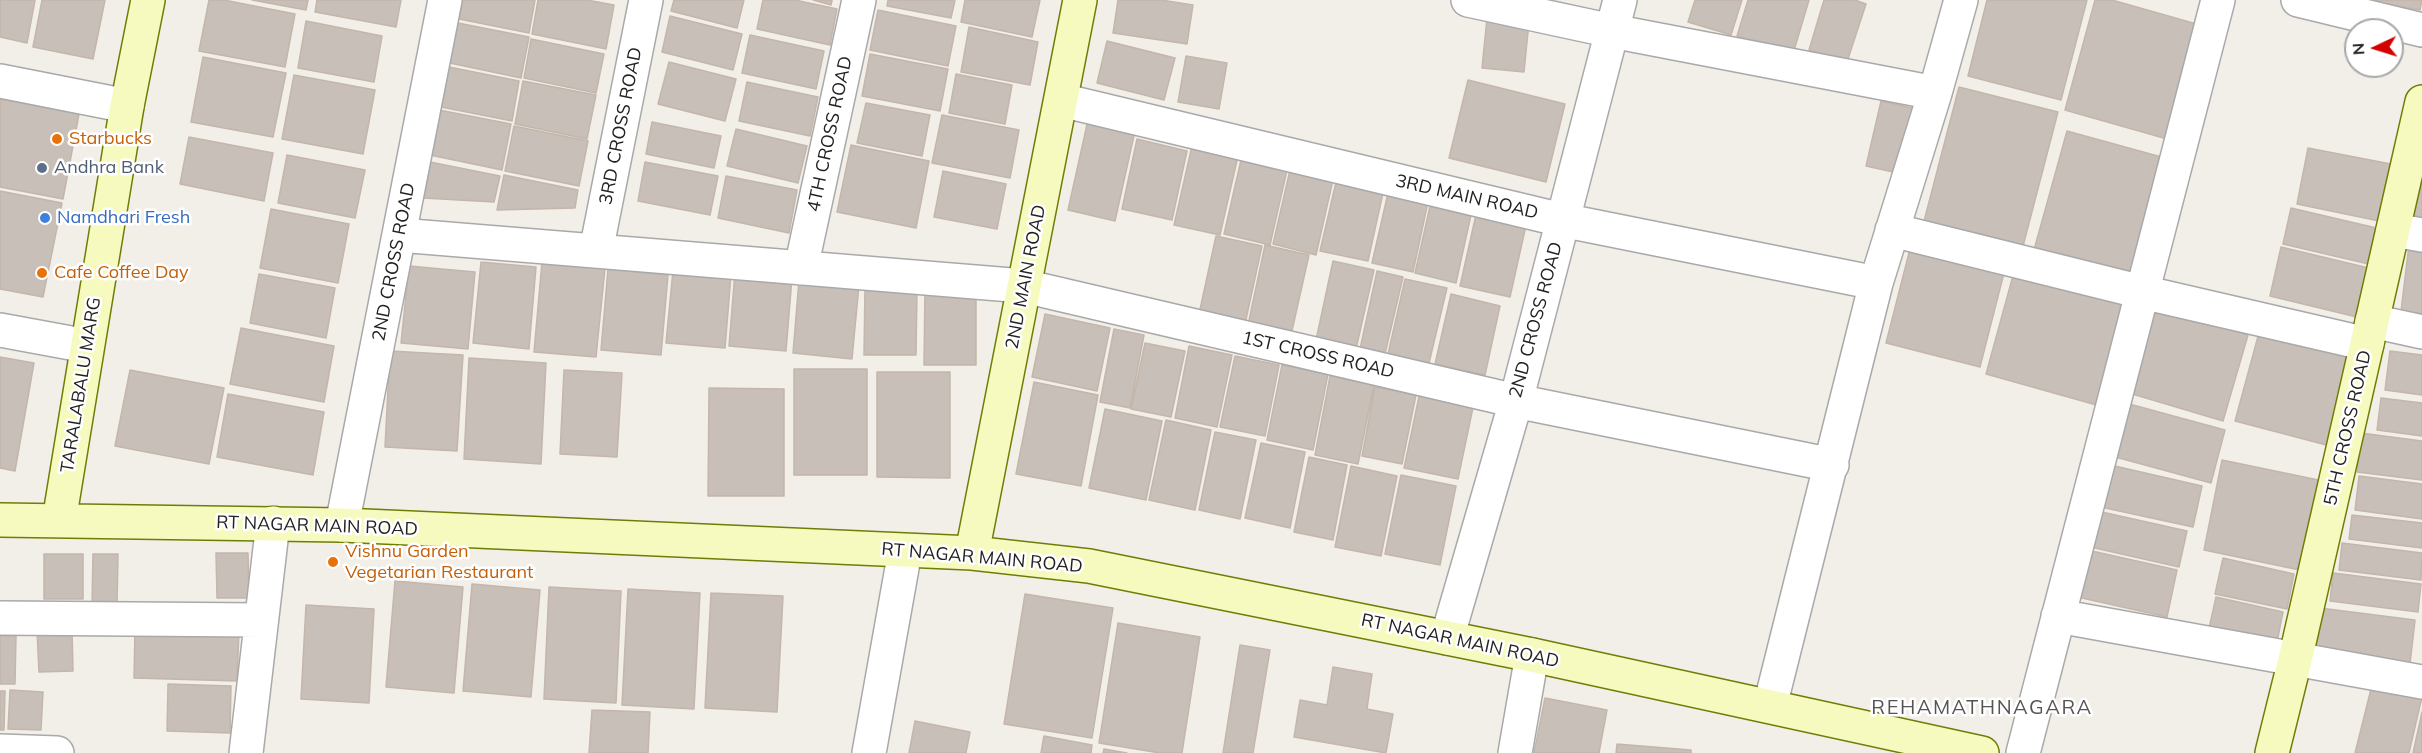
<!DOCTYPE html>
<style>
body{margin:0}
#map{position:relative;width:2422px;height:753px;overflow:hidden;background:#f2efe9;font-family:Mulish,sans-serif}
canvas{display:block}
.north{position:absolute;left:2344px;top:18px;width:60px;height:60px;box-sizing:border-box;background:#fff;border:2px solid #a7a7a7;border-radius:50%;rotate:266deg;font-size:16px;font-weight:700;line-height:24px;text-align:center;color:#222}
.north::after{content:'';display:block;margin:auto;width:21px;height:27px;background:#d40000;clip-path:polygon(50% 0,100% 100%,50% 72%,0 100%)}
</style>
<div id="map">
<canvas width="2422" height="753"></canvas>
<div class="north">N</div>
</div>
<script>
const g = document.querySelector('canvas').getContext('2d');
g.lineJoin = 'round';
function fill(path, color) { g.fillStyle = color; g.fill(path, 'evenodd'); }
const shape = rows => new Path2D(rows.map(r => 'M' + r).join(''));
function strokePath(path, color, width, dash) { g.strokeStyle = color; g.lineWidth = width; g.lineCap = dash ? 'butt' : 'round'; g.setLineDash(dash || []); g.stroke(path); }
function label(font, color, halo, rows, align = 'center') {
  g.font = font + ' Mulish,sans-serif'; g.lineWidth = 5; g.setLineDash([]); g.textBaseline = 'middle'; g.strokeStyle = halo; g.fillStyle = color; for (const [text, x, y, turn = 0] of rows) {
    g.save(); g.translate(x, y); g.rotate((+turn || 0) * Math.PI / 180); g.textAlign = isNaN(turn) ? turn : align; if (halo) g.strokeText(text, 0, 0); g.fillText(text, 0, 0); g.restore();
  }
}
const building = shape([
 [0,0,35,0,27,43,0,37,0,0],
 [42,0,105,0,93,59,33,47,42,0],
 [209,0,224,0,295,14,285,67,199,51,209,0],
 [252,0,308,0,306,10,252,0],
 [317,0,401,0,396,27,315,12,317,0],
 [463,0,535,0,529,33,459,19,463,0],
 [538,0,587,0,614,5,606,49,532,34,538,0],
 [674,0,744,0,737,28,671,11,674,0],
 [763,0,795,0,837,9,830,45,757,29,763,0],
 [813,0,832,0,831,5,813,0],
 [888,0,955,0,951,18,887,6,888,0],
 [965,0,1040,0,1032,37,961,22,965,0],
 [1118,0,1161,0,1193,5,1187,44,1113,33,1118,0],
 [1695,0,1742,0,1731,35,1688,22,1695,0],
 [1748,0,1809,0,1793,54,1737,36,1748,0],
 [1824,0,1855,0,1866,4,1847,62,1809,50,1824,0],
 [1987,0,2087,0,2061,100,1968,76,1987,0],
 [2095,0,2112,0,2200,25,2167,139,2065,110,2095,0],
 [2362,0,2422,0,2420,10,2362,0],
 [878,10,956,26,948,66,870,50,878,10],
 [670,16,742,34,733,70,662,52,670,16],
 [1487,18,1529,22,1524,72,1482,68,1487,18],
 [306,21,382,36,374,82,298,68,306,21],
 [453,22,529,37,521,78,445,62,453,22],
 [969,27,1038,42,1030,85,961,72,969,27],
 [750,35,824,51,816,89,742,73,750,35],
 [531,39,604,54,596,93,524,78,531,39],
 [1107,41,1175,58,1164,100,1097,83,1107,41],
 [870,54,948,69,940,111,862,96,870,54],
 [1186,56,1227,63,1219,109,1178,102,1186,56],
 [203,57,286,73,273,137,191,122,203,57],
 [669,62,736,79,725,121,658,104,669,62],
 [444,66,519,81,512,121,436,106,444,66],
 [956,74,1012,85,1005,124,949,113,956,74],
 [294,75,375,90,363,154,282,139,294,75],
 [1468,80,1565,104,1546,182,1449,158,1468,80],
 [523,81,596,95,587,139,515,124,523,81],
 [747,82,818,97,810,136,739,121,747,82],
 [1959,87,2058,112,2022,250,1923,225,1959,87],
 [0,99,79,114,63,199,0,187,0,99],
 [1881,101,1916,109,1902,174,1866,166,1881,101],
 [866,103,930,115,922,156,857,143,866,103],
 [434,109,511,124,502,170,425,154,434,109],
 [942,115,1019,130,1010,178,932,163,942,115],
 [1088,120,1135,131,1115,221,1068,210,1088,120],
 [652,122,721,136,714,168,646,154,652,122],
 [514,126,588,141,579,186,505,171,514,126],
 [736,129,807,146,798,183,727,166,736,129],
 [2067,131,2165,158,2132,277,2034,250,2067,131],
 [189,137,273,153,264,201,180,184,189,137],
 [1137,139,1187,151,1172,220,1122,209,1137,139],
 [851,145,929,161,916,228,837,212,851,145],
 [1192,146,1238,156,1220,235,1174,225,1192,146],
 [2308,148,2396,165,2384,222,2297,204,2308,148],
 [287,155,365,170,355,218,278,203,287,155],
 [1241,160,1287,170,1270,245,1224,234,1241,160],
 [430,162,500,176,494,202,423,198,430,162],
 [645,162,718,176,710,215,638,201,645,162],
 [1290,170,1333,180,1316,255,1273,244,1290,170],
 [2422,170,2422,218,2410,214,2422,170],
 [943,171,1006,184,997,229,934,217,943,171],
 [504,175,578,190,575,208,497,210,504,175],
 [726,176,797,190,789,233,718,218,726,176],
 [1336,182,1383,193,1368,261,1320,251,1336,182],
 [0,191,62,203,43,297,0,289,0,191],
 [1388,193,1428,202,1413,272,1372,263,1388,193],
 [1430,206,1471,215,1456,283,1415,273,1430,206],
 [2291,208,2385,230,2377,266,2283,244,2291,208],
 [271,209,349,224,338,283,260,268,271,209],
 [1477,210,1527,221,1510,297,1460,286,1477,210],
 [1216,236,1262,246,1245,324,1199,314,1216,236],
 [1265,245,1309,255,1291,335,1248,325,1265,245],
 [1911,245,2005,269,1980,367,1886,343,1911,245],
 [2409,245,2422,246,2422,314,2401,311,2409,245],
 [2281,247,2377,270,2365,319,2270,296,2281,247],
 [1333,261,1374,270,1356,349,1316,340,1333,261],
 [481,262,536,267,529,349,473,343,481,262],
 [542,262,605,268,596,357,534,352,542,262],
 [409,266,475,272,468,349,401,343,409,266],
 [608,269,668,275,661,355,601,350,608,269],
 [673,270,731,275,725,348,666,343,673,270],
 [1377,271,1403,277,1385,354,1360,349,1377,271],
 [735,272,792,278,786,351,729,346,735,272],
 [2014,272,2128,304,2100,406,1986,374,2014,272],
 [259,274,335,288,326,338,250,323,259,274],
 [1405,279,1447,288,1429,363,1388,354,1405,279],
 [799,280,859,285,852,359,793,353,799,280],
 [925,287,976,287,976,365,924,365,925,287],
 [865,288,917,289,916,355,864,355,865,288],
 [1451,294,1500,306,1485,375,1435,364,1451,294],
 [2154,307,2248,335,2223,421,2129,393,2154,307],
 [1045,314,1110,328,1097,391,1032,377,1045,314],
 [241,328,334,346,324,402,230,384,241,328],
 [1114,329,1144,335,1130,408,1100,402,1114,329],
 [2260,329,2358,355,2334,447,2235,421,2260,329],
 [1145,343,1185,351,1171,417,1131,409,1145,343],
 [1189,346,1232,355,1217,427,1175,418,1189,346],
 [390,351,463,355,457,451,385,447,390,351],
 [2390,351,2422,355,2422,395,2385,390,2390,351],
 [1235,356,1279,365,1265,436,1220,427,1235,356],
 [0,357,34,363,15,471,0,468,0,357],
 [469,358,546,363,541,464,464,459,469,358],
 [1282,365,1328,374,1313,450,1267,440,1282,365],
 [794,369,867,369,867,475,794,475,794,369],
 [130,370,224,388,209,464,115,446,130,370],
 [564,370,622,373,617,457,560,454,564,370],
 [877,372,950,372,950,478,877,477,877,372],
 [1330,376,1374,385,1358,464,1315,455,1330,376],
 [1034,382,1098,395,1081,486,1016,474,1034,382],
 [1375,387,1416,395,1402,464,1362,456,1375,387],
 [1421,387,1475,398,1458,479,1404,468,1421,387],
 [709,388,784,389,784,496,708,496,709,388],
 [228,394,324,412,313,475,217,457,228,394],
 [2381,398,2422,403,2422,436,2377,430,2381,398],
 [2122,402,2225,430,2211,483,2108,455,2122,402],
 [1105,409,1162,421,1146,500,1089,488,1105,409],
 [1166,420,1211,430,1195,510,1149,500,1166,420],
 [1215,432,1256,440,1240,519,1199,510,1215,432],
 [2361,433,2422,441,2422,480,2357,472,2361,433],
 [1261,443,1305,452,1290,528,1245,518,1261,443],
 [1309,457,1347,465,1333,540,1294,532,1309,457],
 [2222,460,2328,482,2309,572,2204,550,2222,460],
 [2106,464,2202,486,2193,527,2096,506,2106,464],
 [1351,466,1397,476,1381,556,1335,547,1351,466],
 [1401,475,1456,486,1440,565,1385,554,1401,475],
 [2359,476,2422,484,2422,519,2355,510,2359,476],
 [2093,510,2187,531,2179,567,2086,546,2093,510],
 [2352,515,2422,523,2422,548,2349,539,2352,515],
 [2342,543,2422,553,2421,580,2339,570,2342,543],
 [2083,549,2177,570,2167,617,2073,596,2083,549],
 [216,553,248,553,249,598,217,598,216,553],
 [44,554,83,554,83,599,44,599,44,554],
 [93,554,118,554,117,605,92,605,93,554],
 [2223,558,2294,574,2287,609,2215,594,2223,558],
 [2333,573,2421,584,2418,612,2330,601,2333,573],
 [395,581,463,587,454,693,386,687,395,581],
 [472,584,540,590,531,697,463,691,472,584],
 [549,587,621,591,616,703,544,699,549,587],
 [628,589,700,593,694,709,622,705,628,589],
 [711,593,783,596,777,712,705,708,711,593],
 [1025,594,1113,608,1092,738,1004,724,1025,594],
 [2216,597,2283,612,2276,647,2208,633,2216,597],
 [306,605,374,609,369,703,301,699,306,605],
 [2320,608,2415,620,2410,664,2314,651,2320,608],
 [1118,623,1200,637,1182,753,1160,753,1099,743,1118,623],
 [135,628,239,631,237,681,134,678,135,628],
 [72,630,73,671,39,672,37,631,72,630],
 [0,636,16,636,15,684,0,684,0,636],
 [1240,645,1270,650,1253,753,1223,753,1240,645],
 [1333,667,1372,674,1367,709,1393,714,1386,753,1294,737,1300,700,1327,705,1333,667],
 [168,684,231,686,230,733,167,731,168,684],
 [2372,685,2422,697,2409,753,2355,753,2372,685],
 [10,690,43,692,41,730,8,729,10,690],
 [0,691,5,691,4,730,0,730,0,691],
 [1545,698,1607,710,1599,753,1534,753,1545,698],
 [592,710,650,712,648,753,589,753,592,710],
 [2422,712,2422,753,2413,753,2422,712],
 [915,721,970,732,966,753,909,753,915,721],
 [1044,736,1092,745,1091,753,1041,753,1044,736],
 [1617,744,1691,750,1691,753,1616,753,1617,744],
 [1104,749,1127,753,1103,753,1104,749]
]);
fill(building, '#c7bfb8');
strokePath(building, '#c4b6ab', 1.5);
const street = shape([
 [1468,0,1612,31,1935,93],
 [2298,0,2422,30],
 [0,81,127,106],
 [1061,100,1562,220,1876,283],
 [1892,230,2142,292,2367,344],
 [2393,230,2422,235],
 [399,235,1024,286,1516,401,1832,465],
 [596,251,646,0],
 [801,268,859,0],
 [2372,321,2422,332],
 [0,330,87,346],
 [342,525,445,0],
 [2058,616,2422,682],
 [0,618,260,620],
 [1447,638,1516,401,1620,0],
 [1770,706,1876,283,1935,93,1961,0],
 [0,751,57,753],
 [246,753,273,523],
 [869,753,905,551],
 [1515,753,1532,655],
 [2023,753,2218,0]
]);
const secondary = shape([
 [0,520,342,525,972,553,1089,566,1532,655,1982,753],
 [59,521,127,106,148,0],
 [972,553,1080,0],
 [2272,753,2295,660,2422,102]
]);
strokePath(street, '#a9a9a9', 36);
strokePath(secondary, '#707d05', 36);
strokePath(street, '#fff', 33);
strokePath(secondary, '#f7fabf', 33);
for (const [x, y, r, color] of [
 [57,139,6,"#e8710a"],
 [42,168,6,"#5c6f8a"],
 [45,218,6,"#3f7fe0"],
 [42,273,6,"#e8710a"],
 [333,562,6,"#e8710a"]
]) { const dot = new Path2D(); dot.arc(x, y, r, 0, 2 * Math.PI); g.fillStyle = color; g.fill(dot); strokePath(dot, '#fff', 2); }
label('18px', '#222', '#fff', [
 ["3RD CROSS ROAD",621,126,-79],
 ["4TH CROSS ROAD",830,134,-78],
 ["3RD MAIN ROAD",1467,197,13],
 ["2ND CROSS ROAD",394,262,-79],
 ["2ND MAIN ROAD",1026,277,-79],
 ["2ND CROSS ROAD",1536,320,-75],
 ["1ST CROSS ROAD",1318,355,13],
 ["TARALABALU MARG",81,385,-81],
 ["5TH CROSS ROAD",2348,428,-77],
 ["RT NAGAR MAIN ROAD",317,526,2],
 ["RT NAGAR MAIN ROAD",982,558,5],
 ["RT NAGAR MAIN ROAD",1460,641,12]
]);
label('18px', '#c56008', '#fff', [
 ["Starbucks",69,139],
 ["Cafe Coffee Day",54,273],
 ["Vishnu Garden",345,552],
 ["Vegetarian Restaurant",345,573]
], 'left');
label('18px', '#4e5e75', '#fff', [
 ["Andhra Bank",54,168]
], 'left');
label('18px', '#366cbe', '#fff', [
 ["Namdhari Fresh",57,218]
], 'left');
g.letterSpacing = '1.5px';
label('20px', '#555', '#fff', [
 ["REHAMATHNAGARA",1982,708]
]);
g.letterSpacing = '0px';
</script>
